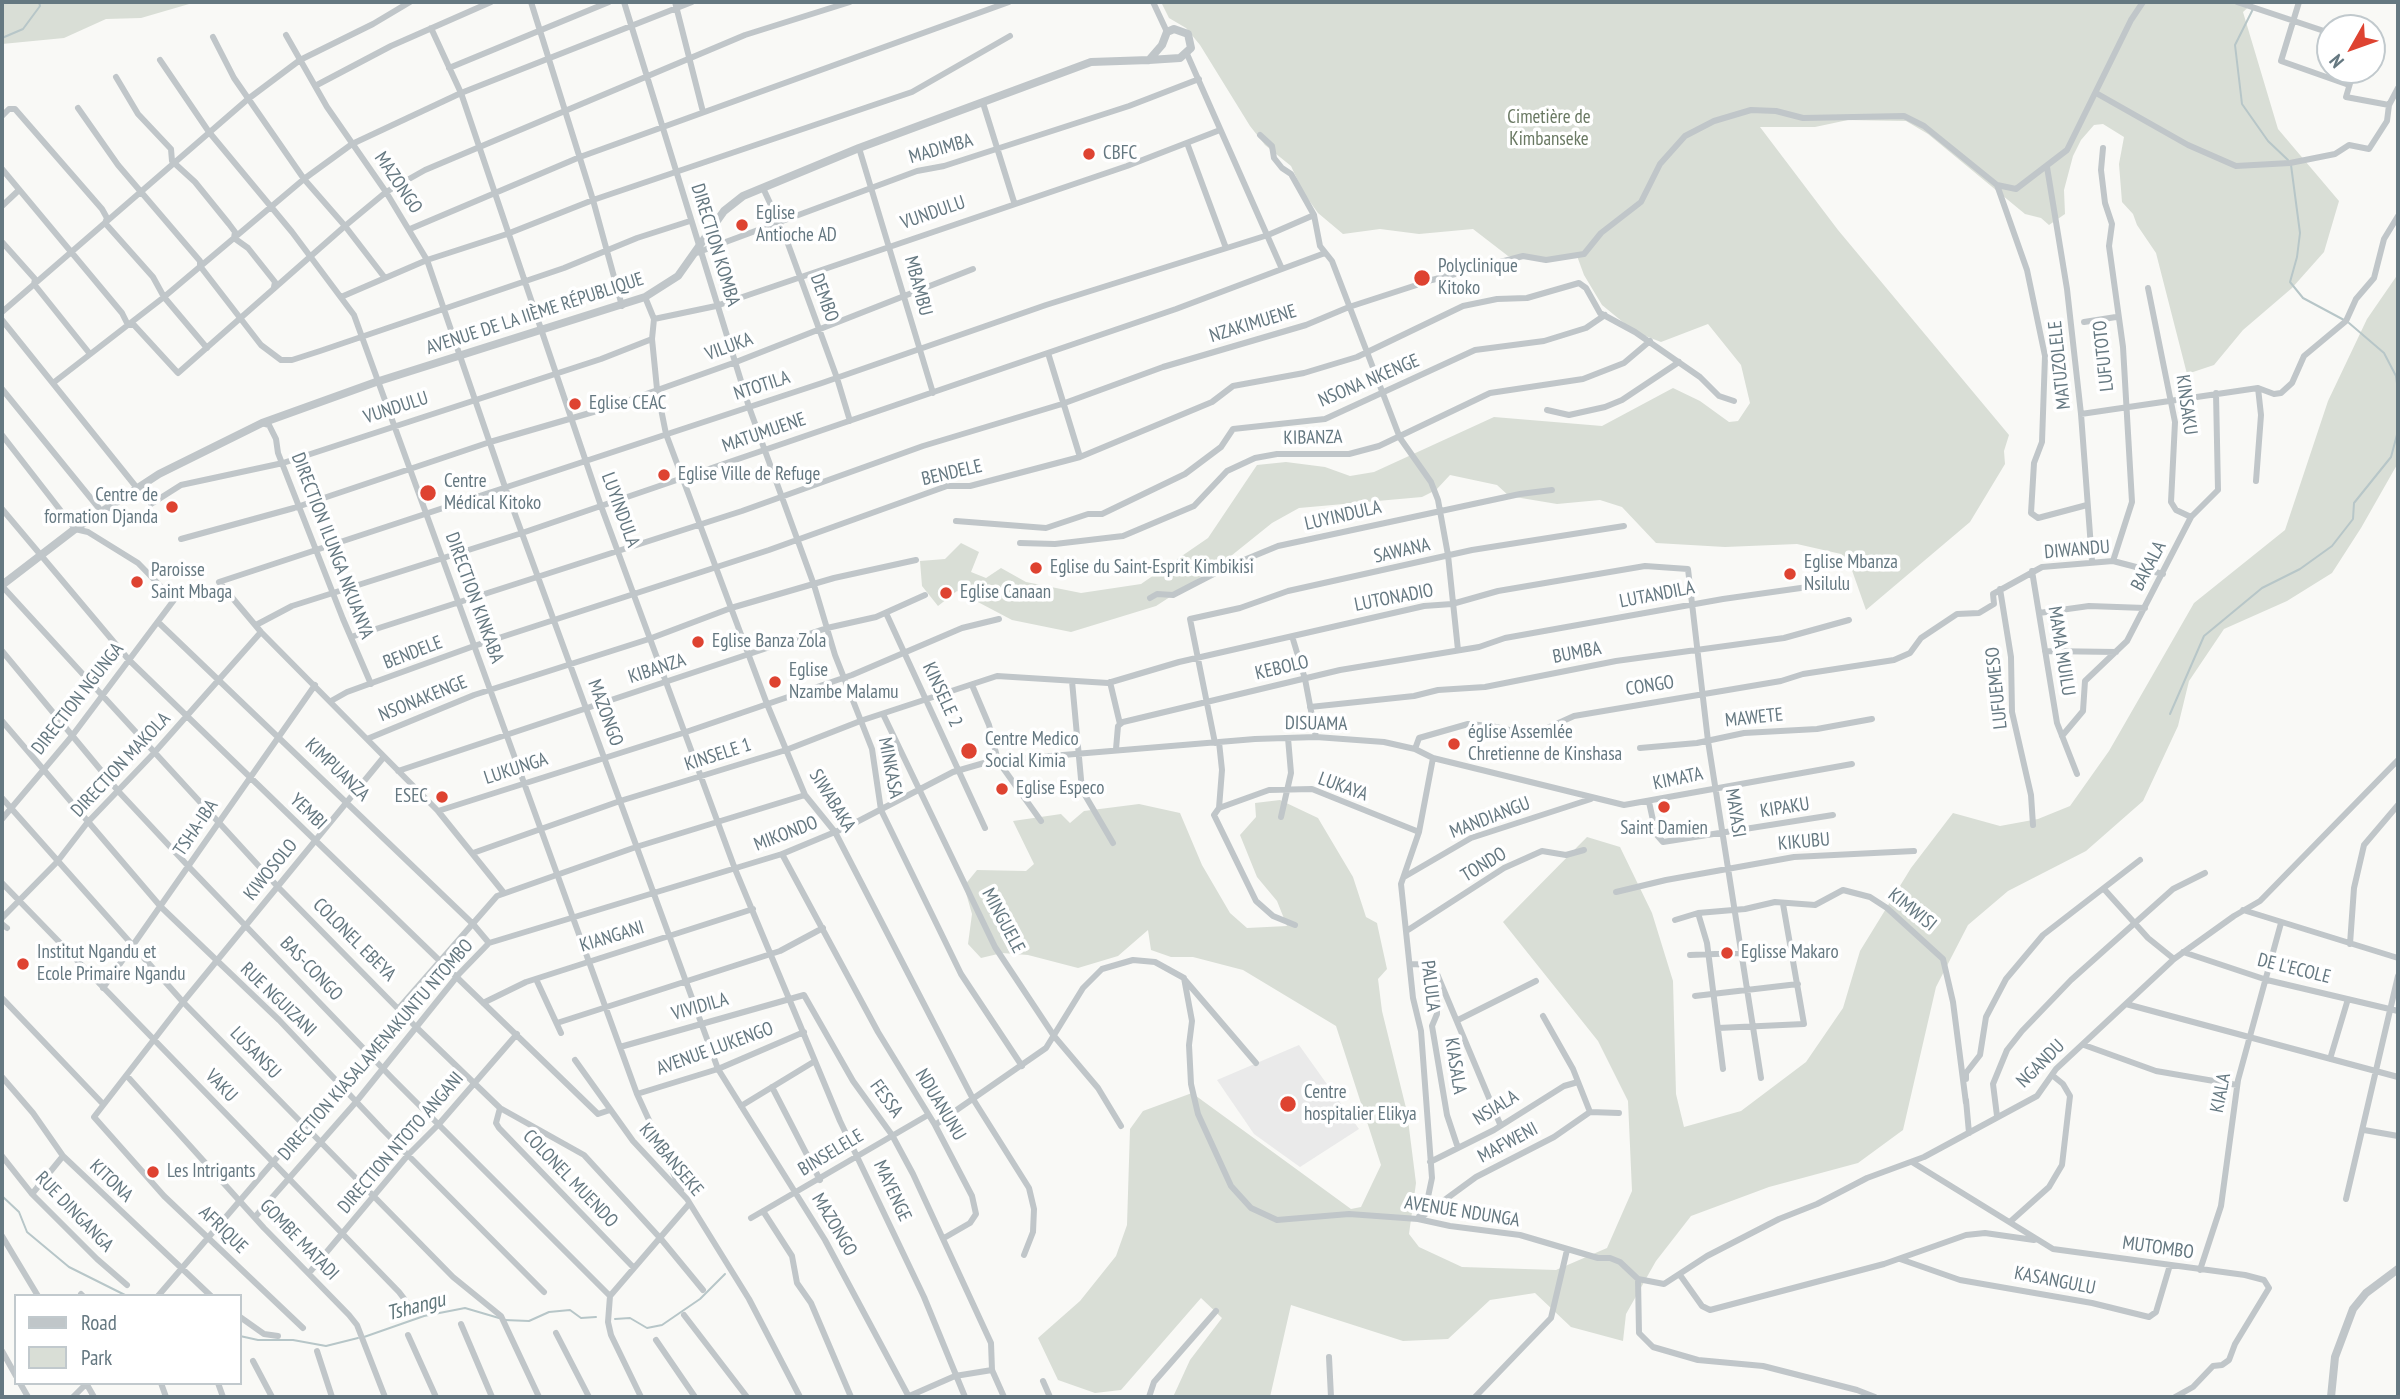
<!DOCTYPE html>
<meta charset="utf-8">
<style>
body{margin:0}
#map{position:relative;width:2400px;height:1399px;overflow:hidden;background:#f9f9f6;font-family:"PT Sans Narrow",sans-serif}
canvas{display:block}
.frame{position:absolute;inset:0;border:4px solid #657881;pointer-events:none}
.legend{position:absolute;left:14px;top:1294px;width:228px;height:91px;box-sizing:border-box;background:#fff;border:2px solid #c1c9cd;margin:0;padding:9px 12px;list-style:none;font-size:21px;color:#657881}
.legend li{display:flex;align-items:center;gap:14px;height:35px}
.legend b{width:35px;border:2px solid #c1c9cd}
.north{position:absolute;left:2316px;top:14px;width:70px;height:70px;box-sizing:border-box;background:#fff;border:2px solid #c1c9cd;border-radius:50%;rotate:230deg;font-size:19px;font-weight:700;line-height:28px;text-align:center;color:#657881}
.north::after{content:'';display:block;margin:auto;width:24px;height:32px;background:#de4331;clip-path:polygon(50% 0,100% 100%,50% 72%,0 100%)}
</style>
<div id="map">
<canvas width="2400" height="1399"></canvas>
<div class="frame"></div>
<ul class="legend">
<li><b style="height:9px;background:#c0c6c9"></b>Road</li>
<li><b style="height:19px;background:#d9ded6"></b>Park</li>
</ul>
<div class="north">N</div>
</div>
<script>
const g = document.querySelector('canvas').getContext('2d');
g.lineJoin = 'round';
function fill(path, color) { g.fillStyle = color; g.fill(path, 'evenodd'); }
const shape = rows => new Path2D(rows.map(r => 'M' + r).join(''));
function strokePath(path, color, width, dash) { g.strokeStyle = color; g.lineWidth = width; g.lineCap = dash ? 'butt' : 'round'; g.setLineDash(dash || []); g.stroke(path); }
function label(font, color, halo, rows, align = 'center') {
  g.font = font + ' "PT Sans Narrow",sans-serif'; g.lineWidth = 7; g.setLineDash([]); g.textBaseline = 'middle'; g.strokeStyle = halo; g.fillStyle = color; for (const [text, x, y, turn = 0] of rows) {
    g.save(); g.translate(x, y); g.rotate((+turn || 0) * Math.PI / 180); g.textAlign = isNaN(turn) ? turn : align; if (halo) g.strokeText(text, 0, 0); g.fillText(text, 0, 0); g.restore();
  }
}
fill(shape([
 [1299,1045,1359,1129,1300,1167,1254,1134,1217,1080]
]), '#eaeaea');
fill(shape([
 [2,2,196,2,141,18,106,19,64,38,2,44],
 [1161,2,2254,2,2243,12,2278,129,2339,201,2324,252,2292,288,2243,330,2214,365,2187,374,2156,253,2137,225,2133,214,2122,202,2119,164,2124,137,2103,124,2094,125,2081,140,2073,156,2064,190,2065,214,2049,225,2041,218,2025,214,1928,134,1906,121,1848,120,1815,127,1760,127,1838,230,2009,435,2004,451,2005,464,1970,522,1866,610,1848,559,1841,554,1797,544,1725,547,1656,543,1622,507,1600,500,1557,504,1509,496,1497,485,1450,475,1436,490,1422,497,1299,508,1272,523,1221,564,1156,606,1071,632,1012,620,957,591,938,606,922,586,920,561,945,559,961,543,979,552,971,572,986,578,1001,568,1026,582,1081,593,1141,584,1208,538,1257,465,1286,462,1325,467,1350,476,1374,472,1494,417,1602,426,1673,388,1700,401,1729,422,1738,421,1750,403,1741,365,1708,324,1661,342,1635,332,1602,305,1584,275,1577,256,1558,260,1508,256,1473,229,1419,234,1380,229,1343,234,1318,213,1303,192,1291,166,1265,145,1250,126,1200,45,1186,28,1169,18],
 [2398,274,2398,463,2361,528,2332,573,2287,601,2224,629,2189,681,2178,726,2143,801,2086,851,2008,891,1968,925,1936,987,1903,1130,1858,1163,1769,1187,1691,1216,1656,1261,1626,1314,1623,1341,1571,1327,1535,1293,1490,1300,1448,1339,1403,1341,1291,1305,1270,1397,1173,1397,1190,1360,1222,1318,1201,1298,1121,1390,1095,1393,1058,1380,1038,1338,1080,1301,1116,1256,1127,1225,1130,1129,1143,1111,1192,1093,1351,1209,1361,1207,1381,1165,1336,1026,1243,970,1193,957,1171,957,1151,950,1148,930,1118,956,1078,968,1028,955,1002,953,981,958,968,944,972,914,964,886,977,870,1026,871,1034,864,1013,821,1061,814,1070,823,1084,811,1139,804,1180,813,1202,865,1230,913,1247,928,1287,926,1277,901,1257,877,1240,835,1256,817,1255,803,1280,800,1318,818,1353,877,1366,917,1377,923,1378,928,1387,969,1378,979,1382,1011,1407,1112,1416,1183,1409,1234,1419,1247,1462,1267,1556,1270,1607,1248,1632,1191,1628,1101,1598,1041,1503,922,1587,837,1620,847,1652,913,1673,981,1676,1094,1684,1127,1741,1111,1806,1062,1843,1008,1860,951,1911,868,1953,813,2000,826,2038,819,2070,806,2109,751,2194,603,2285,530,2328,401,2367,319]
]), '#d9ded6');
strokePath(shape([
 [2253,9,2235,45,2242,104,2268,141,2288,160],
 [2,38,23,29,40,6,39,2],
 [2291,165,2300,233,2297,257,2290,282,2303,298,2344,320],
 [2349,323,2384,353,2396,376,2398,391],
 [2170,714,2204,636,2262,588,2300,569,2332,546,2353,519,2354,503,2391,457,2398,431],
 [2,1196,19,1212,27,1232,69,1267,127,1296],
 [615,1319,630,1318,647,1328,662,1325,700,1299,725,1274],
 [504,1320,529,1321,549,1312,570,1310,581,1318,596,1317],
 [240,1336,258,1340,293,1340,326,1346,358,1338],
 [364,1337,424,1316,465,1308,499,1318]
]), '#b7c6c8', 2);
strokePath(shape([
 [531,2,593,200,622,306],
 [624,2,749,407,814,585,835,655,872,749,881,810,961,974,1022,1066],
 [675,2,703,112],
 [1153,2,1167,32],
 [2237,2,2330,33],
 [2299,2,2281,61,2349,85],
 [431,28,461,93,601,506,735,869,840,1121,924,1297,965,1397],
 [286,35,327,107,386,192,427,260,505,487,718,1069,825,1240,909,1397],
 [213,37,234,78,304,179,345,226,385,278],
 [1187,54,1282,269,1325,253],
 [160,60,209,132,292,232,354,315,637,1094,681,1190],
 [449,68,609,2],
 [2354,70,2346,97,2389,105],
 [116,77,138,114,171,149,172,161,195,182,229,224,235,232,234,238,248,248,275,282,274,287],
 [315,86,391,46,491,2],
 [2096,93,2188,145,2236,166,2290,163,2335,154,2349,145,2369,149,2387,121,2389,105,2398,88],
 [983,103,1014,202],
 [78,108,118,165,200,261,200,266,261,345,281,360,292,360,320,351,564,268,637,238,690,221],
 [2,116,9,109,15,109,102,209,107,218,105,223,153,277,164,297,207,348],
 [1260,135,1272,146,1274,158,1282,168,1291,174,1314,215,1320,246,1332,261,1400,438,1431,482,1438,500,1448,555,1458,650],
 [1187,143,1226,248],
 [859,148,933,393],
 [2103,148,2101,170,2105,203,2112,224,2109,246,2123,347,2132,502,2113,561],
 [2047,167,2067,289,2081,414,2092,561],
 [2,169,122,313,128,325,134,325,178,373,345,226,386,192,425,170,745,35,850,2],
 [1997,185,2027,270,2045,356,2042,442,2034,463,2031,513,2038,518,2087,505],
 [763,188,784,233,837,378,850,421],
 [2,206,19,190],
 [410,229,580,157,1009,2],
 [2,242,35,279,34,284,90,354],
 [696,253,917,171,944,166,1129,106,1199,79],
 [2148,288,2175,422,2171,502,2176,510,2191,517],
 [341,297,427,260,507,234,593,200,912,92,1010,36],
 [645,297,654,319,652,339,657,389,666,434,767,704,805,795,835,832,973,1099,1029,1188,1034,1209,1033,1232,1024,1255],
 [2,312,248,99,300,60,373,24,410,2],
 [654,319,716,306,1127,166,1220,130],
 [2,320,137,488],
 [2084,322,2116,317],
 [1048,353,1080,457],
 [53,383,164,297,304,179,352,144,461,93,692,2],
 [2,389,102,512],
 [1547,410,1569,415,1605,407,1622,400,1679,362],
 [2081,414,2258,388,2274,394,2281,393,2292,383,2304,356,2346,321,2356,299,2374,278,2384,239,2398,216],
 [262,423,269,425,276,439,278,453,343,619,371,684],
 [2,435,75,529,88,532,138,563,174,600,72,736,2,819],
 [2256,481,2261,415,2258,388],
 [151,504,181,485,283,463,601,359,652,339],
 [2,509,129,660,598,1114,610,1110],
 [956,521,1046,528,1088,514,1102,514,1185,474,1221,447,1233,429,1325,419,1475,350,1544,341,1586,328,1605,315],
 [181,539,294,508,490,442,607,408,736,362,973,269],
 [1020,543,1055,544,1123,536,1194,506,1227,471,1255,458,1277,454,1349,454,1379,446,1490,393,1583,379,1624,363,1650,341],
 [2032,571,2057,723,2077,774],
 [2,586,278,887,416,1027,500,1108,584,1155,661,1239,703,1290],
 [2000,589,2011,657,2012,712,2031,795,2033,825],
 [1150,598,1157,594,1173,595,1227,567,1278,546,1520,494,1552,490],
 [886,613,985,828],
 [2039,613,2089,606,2145,608],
 [159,623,473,924,489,943],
 [256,625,292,606,522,533,1176,309,1282,269],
 [1292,636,1305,679,1316,737],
 [351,637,742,511,923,446,1062,404,1163,367,1306,325,1349,307,1432,280,1523,256,1546,260,1584,254,1601,233,1641,202,1660,164,1685,136,1714,121,1751,110,1776,111,1803,118,1904,116,1924,126,1997,185,2016,189,2067,150,2131,20,2143,2],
 [2,651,119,792,189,867,392,1078,610,1296],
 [2045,651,2116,652],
 [1072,681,1082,790,1113,843],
 [1110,682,1120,724],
 [972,685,989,725,998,761,1041,821],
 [331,701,347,692,474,646,769,550,947,486,970,486,1080,457,1212,402,1233,386,1304,373,1357,357,1463,306,1497,299,1527,298,1579,283,1586,288,1600,313,1635,332,1700,377,1719,396,1734,401],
 [1310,707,1414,696,1438,690,1485,687,1616,661,1784,638,1849,620],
 [883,714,995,947,1054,1036,1098,1088,1121,1126],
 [2,721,161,907,279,1020,383,1130,544,1292],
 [2062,736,2083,711,2085,681,2127,641,2191,517,2218,490,2216,393],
 [367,739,474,695,649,639,731,608,834,578,916,560],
 [1219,742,1222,770,1219,808,1214,815,1256,901,1273,916,1295,925],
 [1215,743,1190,619,1240,608,1288,591,1472,550,1624,526],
 [1640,748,1697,743,1744,733,1817,729,1872,719],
 [1116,749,1118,726,1123,722,1340,670,1479,647,1505,638,1723,599,1843,582],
 [1415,749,1419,738,1468,724,1491,726,1532,735,1574,716,1781,681,1803,674,1894,660,1910,653,1921,638,1957,614,1979,613,1994,604,1993,594,2042,567,2113,561,2163,574],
 [398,771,827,628,876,617,925,595],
 [2,798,183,1002,453,1277,501,1316,539,1397],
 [1649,802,1656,834,1663,842,1833,815],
 [1219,808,1269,790,1312,789,1419,832],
 [438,811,683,733,852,675,962,628,999,619],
 [1281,817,1291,773,1288,738],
 [473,853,620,801,786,750,863,720,997,676,1108,683,1179,662,1424,606,1452,604,1498,591,1645,566,1688,569,1708,741,1761,1078],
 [782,854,878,1032,935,1125,972,1196,976,1214,970,1223,944,1238],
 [1404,877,1471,838,1591,799],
 [2,883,399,1292,415,1313],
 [2104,889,2148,938,2174,959],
 [1616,892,1666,880,1794,857,1914,851],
 [504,893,438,811,261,632,219,582,822,383,1046,305,1268,235,1314,215],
 [2243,910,2398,958],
 [1698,913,1707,943,1723,1069],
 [2,918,57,862,87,823,154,753,261,632],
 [1675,920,1698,913,1745,909,1775,902,1815,905,1843,890,1870,897,1887,908,1943,959,1953,1002,1966,1103],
 [2,924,7,928],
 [1408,930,1504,868,1542,851,1566,855,1584,850],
 [489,943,782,854,847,827,953,772,991,761,1255,739,1316,737,1384,742,1415,749,1433,758,1624,805,1852,764],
 [2350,944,2354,888,2364,845,2398,805],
 [2183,952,2267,980,2398,1011],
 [1690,955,1791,951],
 [1411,964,1431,965,1437,974,1500,1124],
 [536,979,561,1033],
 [1185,980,1256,1063],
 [103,988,315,685],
 [1444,991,1437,996,1437,1014,1432,1026,1447,1115,1458,1148],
 [1695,996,1798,984],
 [2,998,103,1104],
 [483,1003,526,982,753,909],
 [2126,1004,2398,1077],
 [399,1008,497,896,636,847,805,795],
 [1543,1016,1573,1069,1590,1112],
 [1458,1020,1536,981],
 [557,1023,780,951,823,928],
 [1718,1028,1804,1024,1783,904],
 [2084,1045,2156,1071,2237,1085],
 [620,1047,804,995,853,1081,892,1135,913,1174,991,1343,992,1370],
 [2330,1059,2348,999],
 [575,1060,633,1141,687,1199,749,1299,800,1397],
 [127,1076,264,1228,349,1315,357,1325,385,1397],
 [2,1077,33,1113,63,1156,211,1296],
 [1966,1079,1966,1073,1980,1055,1986,1017,2006,979,2043,935,2140,860],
 [772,1087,820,1180],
 [637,1094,718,1069,804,1032],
 [1966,1100,1969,1133],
 [741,1106,815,1061],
 [500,1108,496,1123,499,1128,634,1268],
 [1997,1116,1993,1084,2007,1050,2022,1031,2071,980,2173,889,2205,873],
 [935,1125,1046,1048,1083,988,1102,969,1133,960,1155,962,1184,978,1192,1021,1189,1045,1191,1084,1198,1114,1231,1186,1251,1208,1277,1220,1349,1214,1418,1219,1450,1226,1520,1235,1598,1258,1610,1258,1620,1262,1638,1279,1639,1333,1653,1347,1698,1360,1763,1366,1857,1390,1875,1397],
 [2364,1130,2398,1136],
 [2,1156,32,1194,97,1259,127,1285],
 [1430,1162,1494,1130,1564,1086,1578,1082],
 [1912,1162,2053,1249,2245,1275,2264,1280,2269,1288,2235,1344,2229,1360,2222,1365,2213,1366,2193,1387,2175,1397],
 [32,1194,63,1156],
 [2346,1199,2398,976],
 [763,1211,792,1256,797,1283,811,1303,851,1397],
 [255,1217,356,1102,459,974,489,943],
 [751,1218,928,1115],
 [1420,1218,1476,1177,1554,1137,1590,1112,1619,1113],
 [1418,1219,1428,1197,1432,1178,1421,1031,1413,998,1401,884,1419,832,1433,758],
 [2011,1221,2049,1187,2062,1165,2070,1096,2063,1084,2052,1075],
 [2,1236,38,1296],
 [1900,1259,1960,1280,2092,1303,2149,1317,2156,1312,2170,1265],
 [2200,1270,2221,1206,2238,1080,2281,923],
 [309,1273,408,1155,439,1124,517,1034],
 [1680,1275,1702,1306,1710,1310,1884,1264,1966,1235,1985,1233,2034,1240],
 [1638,1279,1664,1284,1707,1256,1779,1219,1817,1204,1867,1178,1924,1157,2037,1096,2056,1069,2174,959,2234,916,2260,901,2398,760],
 [81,1294,83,1296],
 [158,1296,304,1126],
 [684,1315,747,1397],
 [240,1317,264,1334,278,1336],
 [461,1324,492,1397],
 [303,1328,164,1196,94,1117,183,1002,383,758],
 [556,1333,589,1397],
 [408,1335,436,1397],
 [656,1340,695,1397],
 [2,1351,16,1376],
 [317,1351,332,1397],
 [1329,1357,1331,1397],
 [253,1361,272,1397],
 [992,1370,1004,1397],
 [1043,1381,1050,1397],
 [20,1383,28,1397],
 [86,1383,94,1397],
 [161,1383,166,1397],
 [218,1383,223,1397],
 [73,1397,87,1383],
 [641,1397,611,1335,608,1322,610,1296,689,1204],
 [907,1397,955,1376,992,1370],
 [1149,1397,1154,1382,1216,1311],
 [1475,1397,1551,1318,1567,1250]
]), '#c0c6c9', 6);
strokePath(shape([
 [2,585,75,529,159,474,262,423,376,382,645,297,678,276,724,211,743,196,859,148,1091,62,1149,60,1180,58,1191,48,1188,34,1174,29,1167,32,1162,45,1149,60],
 [2331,1397,2335,1357,2353,1309,2366,1293,2398,1269]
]), '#c0c6c9', 8);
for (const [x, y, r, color] of [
 [1089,154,7,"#de4331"],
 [742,225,7,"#de4331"],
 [1422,278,9,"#de4331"],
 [575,404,7,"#de4331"],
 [664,475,7,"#de4331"],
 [428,493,9,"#de4331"],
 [172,507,7,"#de4331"],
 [1036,568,7,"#de4331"],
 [1790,574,7,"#de4331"],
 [137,582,7,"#de4331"],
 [946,593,7,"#de4331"],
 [698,642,7,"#de4331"],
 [775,682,7,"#de4331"],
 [1454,744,7,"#de4331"],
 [969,751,9,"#de4331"],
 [1002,789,7,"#de4331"],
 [442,797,7,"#de4331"],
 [1664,807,7,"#de4331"],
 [1727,953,7,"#de4331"],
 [23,964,7,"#de4331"],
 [1288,1104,9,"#de4331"],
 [153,1172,7,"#de4331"]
]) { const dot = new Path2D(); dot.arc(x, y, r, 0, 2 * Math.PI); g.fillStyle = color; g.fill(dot); strokePath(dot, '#fff', 2.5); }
label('19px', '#6a7963', '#fff', [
 ["Cimetière de",1549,118],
 ["Kimbanseke",1549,140]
]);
label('19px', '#657881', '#fff', [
 ["MADIMBA",941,149,-16],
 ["MAZONGO",398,183,56],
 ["VUNDULU",933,213,-19],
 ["DIRECTION KOMBA",715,245,73],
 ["MBAMBU",918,286,75],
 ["DEMBO",824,298,70],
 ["AVENUE DE LA IIÈME RÉPUBLIQUE",535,314,-18],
 ["NZAKIMUENE",1253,324,-17],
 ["VILUKA",729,347,-20],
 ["LUFUTOTO",2104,356,-96],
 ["MATUZOLELE",2060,365,-96],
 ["NSONA NKENGE",1369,381,-23],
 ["NTOTILA",762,386,-18],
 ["KINSAKU",2186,405,82],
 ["VUNDULU",396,408,-18],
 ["MATUMUENE",764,433,-19],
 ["KIBANZA",1313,438,-1],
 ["BENDELE",952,473,-13],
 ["LUYINDULA",620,510,70],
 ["LUYINDULA",1343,516,-13],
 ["DIRECTION ILUNGA NKUANYA",332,546,69],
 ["DIWANDU",2077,550,-5],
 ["SAWANA",1402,551,-13],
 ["BAKALA",2149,566,-62],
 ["LUTANDILA",1657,595,-11],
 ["DIRECTION KINKABA",474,598,70],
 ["LUTONADIO",1394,598,-11],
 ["MAMA MUILU",2061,651,81],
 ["BENDELE",413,653,-21],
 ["BUMBA",1577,653,-11],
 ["KEBOLO",1282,668,-13],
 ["KIBANZA",657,669,-18],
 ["CONGO",1650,686,-9],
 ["LUFUEMESO",1997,688,-96],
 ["KINSELE 2",942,695,65],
 ["DIRECTION NGUNGA",78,699,-52],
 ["NSONAKENGE",423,699,-22],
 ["MAZONGO",605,713,70],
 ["MAWETE",1754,718,-6],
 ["DISUAMA",1316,724,1],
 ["KINSELE 1",718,755,-18],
 ["DIRECTION MAKOLA",121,765,-47],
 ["MINKASA",890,768,79],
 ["LUKUNGA",516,769,-18],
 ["KIMPUANZA",337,770,44],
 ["KIMATA",1678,779,-12],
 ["LUKAYA",1343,787,20],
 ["SIWABAKA",832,801,58],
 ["KIPAKU",1785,808,-9],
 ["YEMBI",308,812,44],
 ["MAYASI",1735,813,81],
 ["MANDIANGU",1490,818,-21],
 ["TSHA-IBA",196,828,-56],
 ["MIKONDO",786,834,-21],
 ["KIKUBU",1804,842,-5],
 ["TONDO",1484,865,-31],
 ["KIWOSOLO",271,870,-51],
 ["KIMWISI",1912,910,39],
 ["MINGUELE",1003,921,62],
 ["KIANGANI",612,937,-17],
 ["COLONEL EBEYA",354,940,45],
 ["BAS-CONGO",311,969,46],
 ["DE L'ECOLE",2294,969,14],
 ["PALULA",1430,986,83],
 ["RUE NGUIZANI",278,1000,44],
 ["VIVIDILA",700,1007,-16],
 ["AVENUE LUKENGO",715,1049,-20],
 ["DIRECTION KIASALAMENAKUNTU NTOMBO",376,1050,-49],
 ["LUSANSU",255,1053,46],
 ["NGANDU",2041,1064,-45],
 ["KIASALA",1455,1066,81],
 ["VAKU",221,1086,46],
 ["KIALA",2221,1093,-79],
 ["FESSA",886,1099,54],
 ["NDUANUNU",940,1105,59],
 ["NSIALA",1496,1108,-32],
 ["DIRECTION NTOTO ANGANI",401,1143,-49],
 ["MAFWENI",1508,1143,-28],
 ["BINSELELE",831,1153,-31],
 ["KIMBANSEKE",671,1160,50],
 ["COLONEL MUENDO",570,1179,46],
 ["KITONA",111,1181,44],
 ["MAYENGE",892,1191,65],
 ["RUE DINGANGA",74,1212,46],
 ["AVENUE NDUNGA",1462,1212,9],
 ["MAZONGO",834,1225,59],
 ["AFRIQUE",223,1230,44],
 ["GOMBE MATADI",299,1240,46],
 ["MUTOMBO",2158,1248,8],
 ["KASANGULU",2055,1281,11]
]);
label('19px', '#657881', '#fff', [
 ["CBFC",1103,154],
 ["Eglise",756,214],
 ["Antioche AD",756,236],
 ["Polyclinique",1438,267],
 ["Kitoko",1438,289],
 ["Eglise CEAC",589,404],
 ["Eglise Ville de Refuge",678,475],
 ["Centre",444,482],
 ["Médical Kitoko",444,504],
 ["Centre de",158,496,"right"],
 ["formation Djanda",158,518,"right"],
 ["Eglise Mbanza",1804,563],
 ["Nsilulu",1804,585],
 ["Eglise du Saint-Esprit Kimbikisi",1050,568],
 ["Paroisse",151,571],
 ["Saint Mbaga",151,593],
 ["Eglise Canaan",960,593],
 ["Eglise Banza Zola",712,642],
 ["Eglise",789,671],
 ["Nzambe Malamu",789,693],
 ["église Assemlée",1468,733],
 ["Chretienne de Kinshasa",1468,755],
 ["Centre Medico",985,740],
 ["Social Kimia",985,762],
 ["Eglise Especo",1016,789],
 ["ESEC",428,797,"right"],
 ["Saint Damien",1664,829,"center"],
 ["Institut Ngandu et",37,953],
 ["Ecole Primaire Ngandu",37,975],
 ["Eglisse Makaro",1741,953],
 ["Centre",1304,1093],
 ["hospitalier Elikya",1304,1115],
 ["Les Intrigants",167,1172]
], 'left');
label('italic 21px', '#60777b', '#fff', [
 ["Tshangu",416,1307,-15]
]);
</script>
